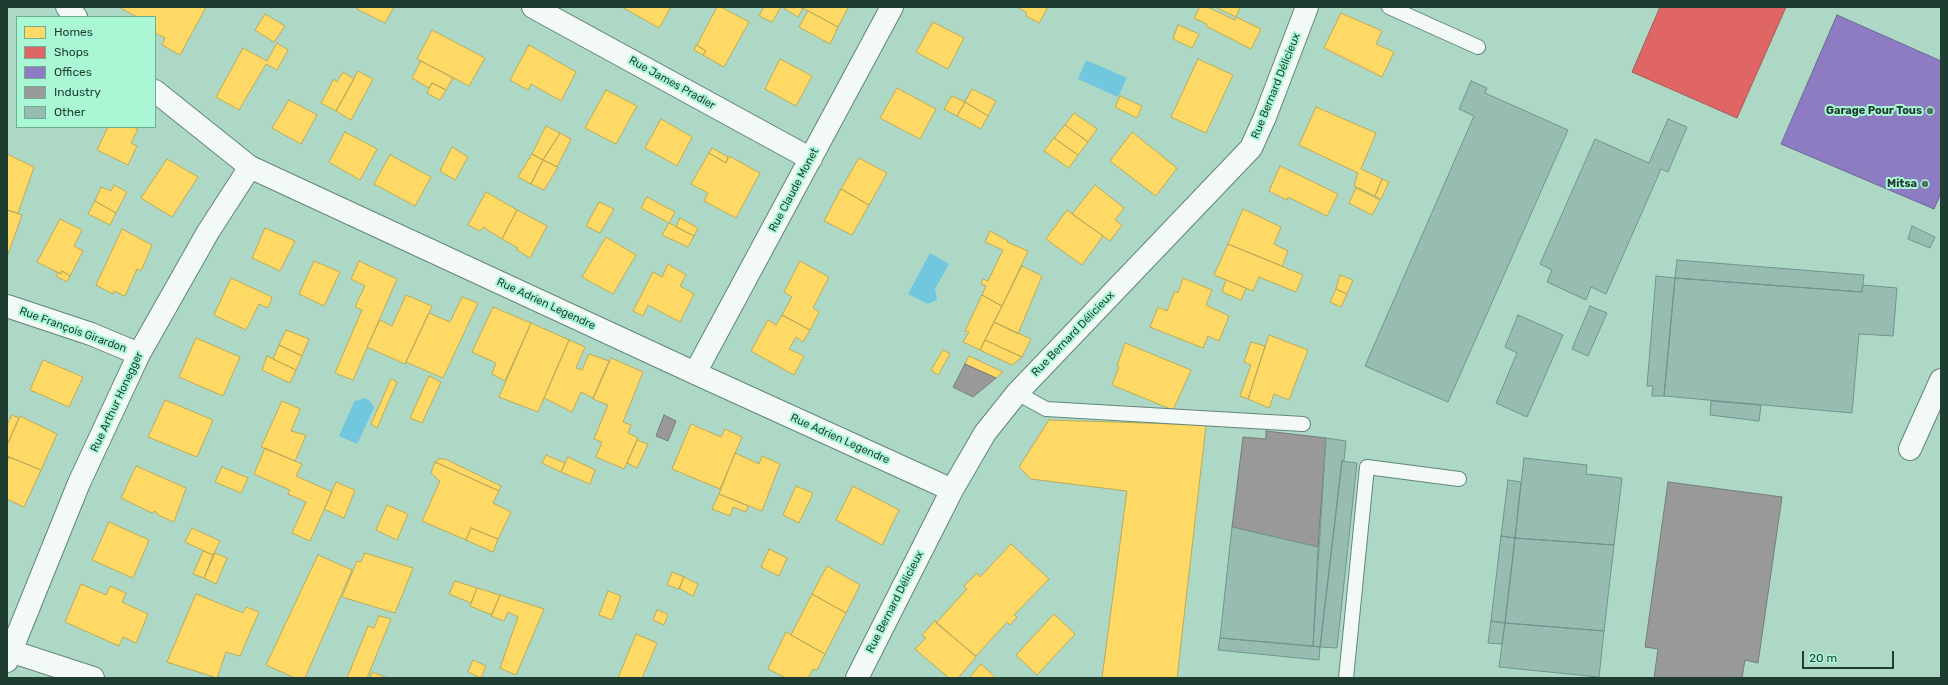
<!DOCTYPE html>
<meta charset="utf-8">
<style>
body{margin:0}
#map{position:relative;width:1948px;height:685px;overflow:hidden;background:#aed8c6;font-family:Rubik,sans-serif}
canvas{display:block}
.frame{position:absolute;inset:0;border:8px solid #1e3d30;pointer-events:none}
.legend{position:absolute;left:16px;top:16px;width:140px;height:112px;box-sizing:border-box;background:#aaf7d5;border:1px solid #72ad93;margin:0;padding:5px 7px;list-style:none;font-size:12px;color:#1e3d30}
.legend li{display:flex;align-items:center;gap:8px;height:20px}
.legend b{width:20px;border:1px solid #72ad93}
.scale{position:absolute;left:1802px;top:651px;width:92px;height:18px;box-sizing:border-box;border:2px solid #1e3d30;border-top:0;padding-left:5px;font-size:12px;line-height:14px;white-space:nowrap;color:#1e3d30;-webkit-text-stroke:3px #aaf7d5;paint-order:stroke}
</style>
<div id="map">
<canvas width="1948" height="685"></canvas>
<div class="frame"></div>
<ul class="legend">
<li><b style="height:11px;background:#ffd966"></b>Homes</li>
<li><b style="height:11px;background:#e06666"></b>Shops</li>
<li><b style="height:11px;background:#8e7cc3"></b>Offices</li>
<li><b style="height:11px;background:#999"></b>Industry</li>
<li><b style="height:11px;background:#98bcb2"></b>Other</li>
</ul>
<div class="scale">20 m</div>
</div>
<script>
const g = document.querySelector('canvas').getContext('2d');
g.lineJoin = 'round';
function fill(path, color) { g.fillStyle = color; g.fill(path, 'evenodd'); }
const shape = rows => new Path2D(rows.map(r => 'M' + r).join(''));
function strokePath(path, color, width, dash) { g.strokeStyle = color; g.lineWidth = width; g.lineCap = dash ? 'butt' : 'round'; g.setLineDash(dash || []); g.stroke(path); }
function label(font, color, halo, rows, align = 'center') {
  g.font = font + ' Rubik,sans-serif'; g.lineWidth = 4; g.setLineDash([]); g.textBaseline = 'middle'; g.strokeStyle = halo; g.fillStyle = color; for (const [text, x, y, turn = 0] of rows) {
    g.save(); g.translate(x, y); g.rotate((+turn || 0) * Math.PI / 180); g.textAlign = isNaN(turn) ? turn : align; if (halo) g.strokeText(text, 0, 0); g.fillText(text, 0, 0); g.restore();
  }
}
fill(shape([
 [1086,60,1127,78,1118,97,1078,79],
 [930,253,949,264,935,289,937,300,928,304,908,294],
 [365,398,370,401,374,408,357,444,339,436,355,400,357,401]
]), '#70c7de');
const homes = shape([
 [119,7,206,7,180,55,162,45,165,38,155,33,155,17,137,17,119,7],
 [358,7,394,7,385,23,357,9,358,7],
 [622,7,671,7,659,28,622,7],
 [717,7,721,7,749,22,724,67,703,55,706,51,697,45,717,7],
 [764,7,781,7,772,22,759,16,764,7],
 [782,7,801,7,803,8,798,17,782,7],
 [801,7,847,7,848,8,838,27,801,7],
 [1018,7,1045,7,1047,9,1039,23,1026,16,1027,13,1018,7],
 [1200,7,1207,7,1235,20,1236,17,1261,29,1251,49,1206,26,1207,24,1194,18,1200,7],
 [1215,7,1240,7,1236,17,1215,7],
 [808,11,838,27,830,44,799,27,808,11],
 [1341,13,1382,31,1376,44,1394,52,1382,77,1324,48,1341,13],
 [265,14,285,26,274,42,255,30,265,14],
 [933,22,964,38,948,69,916,52,933,22],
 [1178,25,1199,34,1192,48,1173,39,1178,25],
 [432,30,485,58,469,86,417,59,432,30],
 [277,43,288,50,277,70,266,64,239,110,216,97,243,48,267,61,277,43],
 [529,45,576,72,561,101,531,84,528,90,510,80,529,45],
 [696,45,706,51,703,55,694,50,696,45],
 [780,59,812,76,796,106,765,89,780,59],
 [1198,59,1233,75,1206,133,1171,117,1198,59],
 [421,61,453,78,446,90,432,83,429,88,412,78,421,61],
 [358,71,373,79,351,120,336,111,358,71],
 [343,72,354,79,336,111,321,103,334,79,337,82,343,72],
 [432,83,446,90,440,100,427,93,432,83],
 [897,88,936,109,920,139,880,118,897,88],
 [972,89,996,101,988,116,965,102,972,89],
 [606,90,637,106,616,144,585,128,606,90],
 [952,96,965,102,957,116,944,109,952,96],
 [1120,96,1142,106,1137,118,1115,107,1120,96],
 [289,100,317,115,301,144,272,128,289,100],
 [965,102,988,116,981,129,957,116,965,102],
 [1316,107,1376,133,1361,169,1382,179,1375,196,1354,186,1358,173,1299,145,1316,107],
 [1074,113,1097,129,1088,142,1065,125,1074,113],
 [661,119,692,137,677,166,645,148,661,119],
 [1065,125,1088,142,1078,155,1054,138,1065,125],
 [546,126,560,133,543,160,532,154,546,126],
 [108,127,133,127,138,129,131,143,137,146,128,165,97,150,108,127],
 [345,132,377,149,360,180,329,162,345,132],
 [1132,132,1177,168,1156,196,1110,161,1132,132],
 [560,133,571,139,557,167,543,160,560,133],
 [1054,138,1078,155,1069,168,1044,151,1054,138],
 [452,147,468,157,455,180,440,171,452,147],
 [712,148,728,157,726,163,709,153,712,148],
 [709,153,726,163,729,156,760,173,736,218,704,201,708,193,691,184,709,153],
 [7,154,34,167,18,213,7,210,7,154],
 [532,154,543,160,531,184,518,177,532,154],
 [390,155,431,177,415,206,374,184,390,155],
 [859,158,887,173,869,205,841,189,859,158],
 [167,159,198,177,172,217,141,198,167,159],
 [543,160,558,167,544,190,531,184,543,160],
 [1280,166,1338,194,1327,216,1288,197,1287,200,1269,191,1280,166],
 [1382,179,1389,182,1381,199,1375,196,1382,179],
 [114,185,127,192,116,213,95,201,101,187,111,191,114,185],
 [1095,185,1124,208,1115,220,1122,225,1110,241,1072,214,1095,185],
 [1356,188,1380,200,1372,215,1349,203,1356,188],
 [841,189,869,205,852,235,824,221,841,189],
 [486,192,517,210,502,239,483,227,480,231,468,225,486,192],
 [647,197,675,212,669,223,641,208,647,197],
 [95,201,116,213,110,225,88,214,95,201],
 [599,202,614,209,600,233,586,226,599,202],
 [1243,209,1281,227,1274,244,1288,251,1282,266,1228,244,1243,209],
 [7,210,22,215,7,257,7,210],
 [517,210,547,226,530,258,517,250,518,248,502,239,517,210],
 [1067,210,1103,236,1082,265,1046,239,1067,210],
 [680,218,698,228,694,236,676,227,680,218],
 [60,219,82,230,74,246,83,251,70,276,62,271,61,274,37,262,60,219],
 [669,223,694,236,688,247,662,235,669,223],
 [265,228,295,241,280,271,252,258,265,228],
 [122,229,152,245,141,271,137,269,125,296,114,291,113,294,96,285,122,229],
 [990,231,1008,241,1007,242,1028,251,1002,306,982,295,986,286,981,284,983,279,988,281,1003,250,985,242,990,231],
 [606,237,636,255,613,294,582,277,606,237],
 [1228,244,1303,275,1296,292,1259,277,1253,291,1214,275,1228,244],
 [314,261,340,272,324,306,299,294,314,261],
 [359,261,397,279,353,380,335,373,362,310,355,307,365,286,351,279,359,261],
 [800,261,829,277,813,308,819,312,810,330,782,315,792,297,784,292,800,261],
 [668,264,686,275,680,286,694,294,680,322,648,305,643,316,633,311,653,272,662,277,668,264],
 [1022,266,1042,276,1018,334,994,322,1022,266],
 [62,271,70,276,67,282,56,276,58,272,61,274,62,271],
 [1340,275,1353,280,1347,294,1336,289,1340,275],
 [231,278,272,297,268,308,259,304,246,330,214,315,231,278],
 [1183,278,1212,290,1206,305,1229,316,1219,341,1208,336,1203,348,1150,327,1158,307,1167,311,1175,291,1178,293,1183,278],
 [1226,280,1246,288,1241,300,1222,292,1226,280],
 [1336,289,1347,294,1341,307,1330,302,1336,289],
 [406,295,432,306,405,364,367,347,380,320,392,326,406,295],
 [982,295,1002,306,980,350,963,342,969,332,965,331,982,295],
 [462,297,478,303,443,378,406,362,429,313,450,322,462,297],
 [493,307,531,323,505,381,492,374,496,363,472,352,493,307],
 [782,315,810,330,803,342,796,337,789,349,804,356,794,375,751,351,768,320,776,325,782,315],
 [994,322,1031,339,1022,357,985,340,994,322],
 [531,323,569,340,538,412,499,397,531,323],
 [286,330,309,339,302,356,279,345,286,330],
 [1269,335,1308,350,1289,400,1274,394,1269,408,1248,399,1269,335],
 [196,338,240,357,223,396,179,377,196,338],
 [569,340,585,347,576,368,582,370,589,354,609,361,593,398,581,392,572,412,544,398,569,340],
 [985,340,1022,357,1012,365,980,350,985,340],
 [1251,342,1265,346,1248,399,1240,396,1251,365,1244,362,1251,342],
 [1125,343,1191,370,1173,410,1112,385,1119,367,1117,366,1125,343],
 [279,345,302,356,296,370,273,359,279,345],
 [943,350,950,354,938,375,931,370,943,350],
 [267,356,296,370,290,383,262,370,267,356],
 [969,356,1003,372,996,378,965,364,969,356],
 [611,358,643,372,623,422,631,425,628,433,638,438,624,469,596,457,602,442,594,439,608,405,593,399,611,358],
 [43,360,83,377,69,407,30,390,43,360],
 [429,376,441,382,422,423,410,418,429,376],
 [391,379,397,382,377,428,371,424,391,379],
 [165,400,213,420,197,457,148,437,165,400],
 [282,401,300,409,291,431,306,435,295,461,261,447,282,401],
 [12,415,19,418,7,445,7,425,12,415],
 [20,416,57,434,41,470,7,456,7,445,20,416],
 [1049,420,1206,425,1177,678,1102,678,1127,491,1031,479,1019,467,1049,420],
 [691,424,721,437,725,429,742,437,720,489,672,469,691,424],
 [637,440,648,444,637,468,627,463,637,440],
 [265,448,302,464,296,476,332,492,310,541,292,533,306,502,288,494,290,490,254,474,265,448],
 [735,453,759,464,762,456,780,464,762,511,719,494,735,453],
 [546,455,565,463,561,472,542,463,546,455],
 [9,457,41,470,24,507,7,499,7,462,9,457],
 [568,457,595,470,590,484,561,472,568,457],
 [439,459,445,459,501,486,499,491,435,462,439,459],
 [435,462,499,491,493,503,511,512,498,539,471,528,466,540,422,521,440,481,431,473,435,462],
 [136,466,186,488,174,522,158,515,155,511,152,513,121,498,136,466],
 [222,467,248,478,241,493,215,482,222,467],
 [336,482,355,490,344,518,324,509,336,482],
 [796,486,813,493,799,523,783,515,796,486],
 [853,486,899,510,882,545,836,520,853,486],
 [719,494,748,506,746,512,733,507,730,516,712,509,719,494],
 [387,505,408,514,397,540,376,530,387,505],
 [109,522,149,540,133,578,92,560,109,522],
 [192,528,220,541,213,555,185,542,192,528],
 [471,528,498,539,493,552,466,540,471,528],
 [1011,544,1049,579,1014,615,1017,617,1010,625,1007,622,976,656,936,623,967,589,964,586,977,573,980,577,1011,544],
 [769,549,787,558,779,576,761,567,769,549],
 [203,551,213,555,204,578,193,574,203,551],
 [215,553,227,558,216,584,204,578,215,553],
 [365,553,413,568,395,613,342,597,357,561,361,562,365,553],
 [318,555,352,570,305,678,295,678,266,665,318,555],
 [827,566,860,585,846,613,812,594,827,566],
 [672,572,684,577,679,589,667,585,672,572],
 [684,577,698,584,693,596,679,588,684,577],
 [455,581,477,588,471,603,449,594,455,581],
 [81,584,106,595,110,586,126,593,122,602,148,614,136,643,123,637,119,646,65,622,81,584],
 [477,588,500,595,492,615,470,606,477,588],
 [608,591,621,596,612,620,599,615,608,591],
 [196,594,243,613,246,607,259,612,240,656,226,652,217,678,167,662,196,594],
 [812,594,846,613,825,654,791,635,812,594],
 [500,595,544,609,516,675,500,668,518,617,508,612,504,621,491,616,500,595],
 [657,610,668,614,664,625,653,620,657,610],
 [1054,614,1075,634,1037,675,1016,655,1054,614],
 [379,616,391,619,367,678,347,678,368,626,374,628,379,616],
 [935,621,976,657,958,678,949,678,915,649,926,638,922,635,935,621],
 [786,632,825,654,817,670,813,669,808,678,786,678,768,669,786,632],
 [636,634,657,643,642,678,618,678,636,634],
 [473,660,486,666,481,678,468,672,473,660],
 [981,664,996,678,969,678,981,664],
 [372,672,388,678,370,678,372,672]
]);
fill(homes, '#ffd966');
strokePath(homes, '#bcaa56', 1);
const shops = shape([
 [1660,7,1786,7,1737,118,1632,72,1660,7]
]);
fill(shops, '#e06666');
strokePath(shops, '#a65a56', 1);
const offices = shape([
 [1837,15,1941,61,1941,193,1934,209,1781,144,1837,15]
]);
fill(offices, '#8e7cc3');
strokePath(offices, '#6c6997', 1);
const industry = shape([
 [965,364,996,378,973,397,953,387,965,364],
 [664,415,676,421,668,441,656,436,664,415],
 [1266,431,1326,438,1318,547,1232,527,1243,437,1266,439,1266,431],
 [1668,482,1782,497,1758,663,1745,660,1742,678,1654,678,1658,649,1645,647,1668,482]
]);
fill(industry, '#999');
strokePath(industry, '#747d7a', 1);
const building = shape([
 [1471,81,1487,88,1485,93,1568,130,1448,402,1365,366,1474,116,1459,109,1471,81],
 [1668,119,1687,127,1668,172,1661,169,1606,294,1591,287,1586,300,1547,282,1552,270,1540,264,1595,139,1649,163,1668,119],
 [1912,226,1935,237,1930,248,1908,239,1912,226],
 [1677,260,1864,275,1862,292,1675,278,1677,260],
 [1656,276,1675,278,1664,396,1652,396,1653,386,1647,386,1656,276],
 [1675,278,1862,292,1863,285,1897,288,1893,336,1859,334,1852,413,1664,396,1675,278],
 [1590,306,1607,313,1588,356,1572,349,1590,306],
 [1518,315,1563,335,1527,417,1496,403,1517,353,1505,347,1518,315],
 [1711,401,1761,405,1759,421,1710,415,1711,401],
 [1326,438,1346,441,1344,461,1342,461,1320,647,1313,646,1326,438],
 [1524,458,1587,465,1586,474,1622,478,1614,545,1515,538,1524,458],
 [1342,461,1357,463,1337,648,1320,647,1342,461],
 [1508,480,1521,482,1515,538,1501,536,1508,480],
 [1232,527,1318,547,1313,646,1220,638,1232,527],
 [1501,536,1515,538,1505,623,1491,621,1501,536],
 [1515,538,1614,545,1604,631,1505,623,1515,538],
 [1491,621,1505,623,1502,644,1488,643,1491,621],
 [1505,623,1604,631,1599,677,1499,667,1505,623],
 [1220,638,1320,647,1319,660,1218,650,1220,638]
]);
fill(building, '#98bcb2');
strokePath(building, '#6f958c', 1);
const service = shape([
 [1389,7,1478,47],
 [1017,393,1046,409,1303,424],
 [1346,678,1367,467,1459,479]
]);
const minor = shape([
 [67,7,76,17],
 [533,7,811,159],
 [155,91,250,167,695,373,952,490],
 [7,306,91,334,139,354],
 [695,373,892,7],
 [1910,449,1941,380],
 [7,650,93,678],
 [7,661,79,483,139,354,208,232,250,167],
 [857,678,952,490,985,433,1017,393,1251,148,1265,117,1307,7]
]);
strokePath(service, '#618678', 16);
strokePath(minor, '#618678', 24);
strokePath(service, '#f3f9f6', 14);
strokePath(minor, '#f3f9f6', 22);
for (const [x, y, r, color] of [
 [1930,111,4,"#507364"],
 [1925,184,4,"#507364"]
]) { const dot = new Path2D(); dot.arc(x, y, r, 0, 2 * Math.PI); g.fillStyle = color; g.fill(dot); strokePath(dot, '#aaf7d5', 1.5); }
label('11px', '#1e3d30', '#aaf7d5', [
 ["Rue James Pradier",672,83,29],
 ["Rue Bernard Délicieux",1276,86,-68],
 ["Rue Claude Monet",794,190,-62],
 ["Rue Adrien Legendre",546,304,25],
 ["Rue François Girardon",73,330,20],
 ["Rue Bernard Délicieux",1073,334,-46],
 ["Rue Arthur Honegger",117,402,-65],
 ["Rue Adrien Legendre",840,439,24],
 ["Rue Bernard Délicieux",895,602,-63]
]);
label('bold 11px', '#1e3d30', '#aaf7d5', [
 ["Garage Pour Tous",1922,111],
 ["Mitsa",1917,184]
], 'right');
</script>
